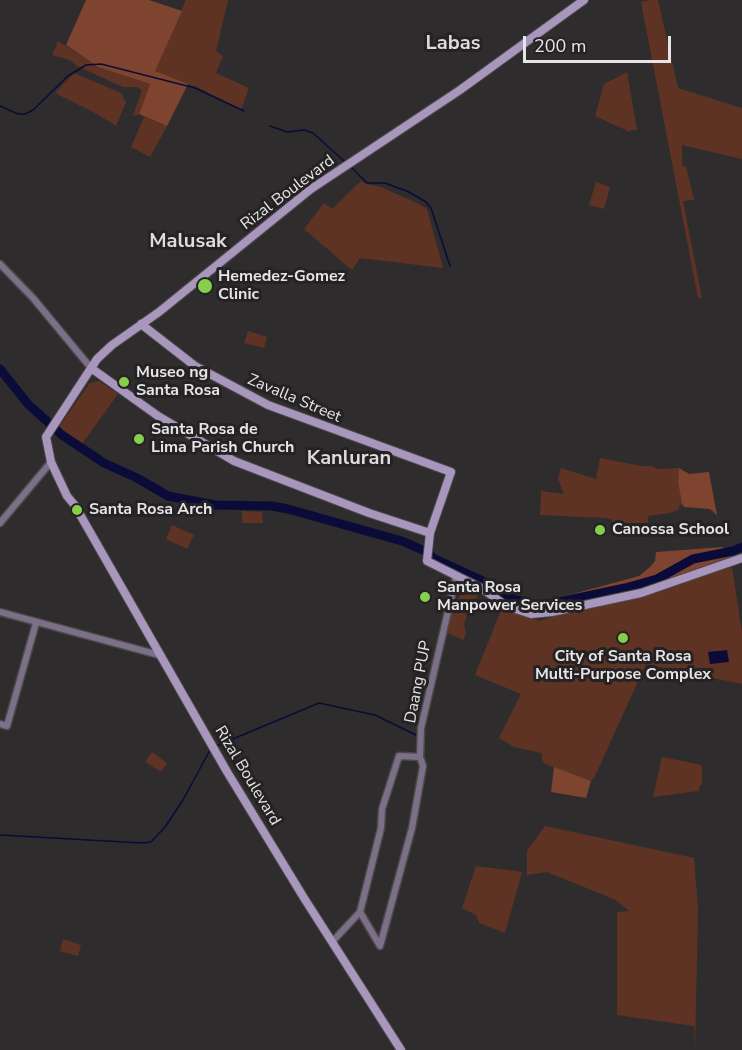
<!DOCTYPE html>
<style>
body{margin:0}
#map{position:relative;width:742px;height:1050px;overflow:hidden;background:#2f2c2e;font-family:"Nunito Sans",sans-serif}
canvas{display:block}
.scale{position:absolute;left:523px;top:36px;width:148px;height:27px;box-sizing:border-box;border:3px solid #e6e4e6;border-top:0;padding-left:8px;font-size:18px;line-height:21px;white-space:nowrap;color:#e6e4e6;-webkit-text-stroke:4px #252224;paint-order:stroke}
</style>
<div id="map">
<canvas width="742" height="1050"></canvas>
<div class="scale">200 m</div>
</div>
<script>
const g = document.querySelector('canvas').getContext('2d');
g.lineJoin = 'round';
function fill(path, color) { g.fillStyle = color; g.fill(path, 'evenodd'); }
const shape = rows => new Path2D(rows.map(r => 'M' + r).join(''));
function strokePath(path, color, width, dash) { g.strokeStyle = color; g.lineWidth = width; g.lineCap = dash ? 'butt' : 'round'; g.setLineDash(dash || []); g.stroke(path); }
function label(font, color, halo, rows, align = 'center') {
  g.font = font + ' "Nunito Sans",sans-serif'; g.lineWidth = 6; g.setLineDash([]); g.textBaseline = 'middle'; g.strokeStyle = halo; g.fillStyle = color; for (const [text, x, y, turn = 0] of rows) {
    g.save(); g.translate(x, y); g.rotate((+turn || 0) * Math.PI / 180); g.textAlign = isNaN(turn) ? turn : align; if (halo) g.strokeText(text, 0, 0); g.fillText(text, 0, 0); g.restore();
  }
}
fill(shape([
 [186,0,228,0,216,51,223,56,216,73,249,88,241,110,197,87,154,72],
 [650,0,658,0,678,88,742,108,742,159,682,145,682,163,683,167,686,166,694,200,683,201,702,298,698,298,641,2],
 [58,41,98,67,150,84,139,114,133,116,142,90,137,87,123,87,77,66,70,60,52,55],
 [627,72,637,130,631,130,630,132,595,116,604,84],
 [74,73,121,93,126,102,116,126,97,114,57,94,56,92],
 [144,117,167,126,150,157,131,147],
 [361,181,366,184,381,187,419,204,427,209,443,268,360,258,352,270,304,229,324,203,332,209],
 [596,182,610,187,604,209,589,205],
 [248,331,267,337,264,348,244,343],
 [99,381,118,394,82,444,58,428,90,383],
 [600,458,641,466,652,466,658,469,679,468,678,482,682,504,678,507,680,509,670,513,648,516,648,523,612,524,612,519,605,518,540,515,541,491,564,494,558,479,561,468,596,479],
 [242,511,262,512,263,523,242,523],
 [172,525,194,535,187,549,166,539],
 [732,567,742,632,742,684,646,664,595,776,591,781,545,764,542,760,542,753,514,747,499,738,521,694,475,675,502,608,539,621,550,618,559,613,637,596],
 [463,588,478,594,469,615,463,613,467,616,464,624,466,634,463,640,446,632,452,609,454,609],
 [152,752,167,763,161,772,145,762],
 [662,757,702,765,702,783,698,791,653,797],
 [545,826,694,858,698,909,695,1050,694,1026,617,1015,617,912,629,911,616,900,547,872,527,875,527,851],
 [476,866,522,872,505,933,479,923,476,915,462,908],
 [63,939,81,945,78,956,60,951]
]), '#5f3324');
fill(shape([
 [86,0,149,0,182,11,155,71,188,84,167,126,139,114,150,84,98,67,66,45],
 [679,468,689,474,709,472,717,515,710,509,684,507,682,504,678,482],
 [723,547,723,552,733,551,734,557,633,592,562,607,558,598,639,576,650,567,655,561,656,552],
 [554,767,591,781,586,798,551,792]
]), '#7e4430');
fill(shape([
 [727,650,729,662,710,664,708,652]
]), '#0b0b39');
strokePath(shape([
 [0,106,18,114,25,114,33,110,68,76,86,65,101,64,195,88,244,111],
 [270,126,287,132,304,130,313,133,345,162],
 [351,167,367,183,385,183,409,192,426,202,431,208,450,266],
 [216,746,319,703,375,715,418,736],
 [0,835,142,843,151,842,165,827,183,800,210,750]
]), '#0b0b39', 1.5);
strokePath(shape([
 [0,369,28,404,62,435,104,463,137,478,168,496,215,505,272,506,288,509,402,541,427,552,433,558,494,586,513,599,532,604,545,605,625,588,657,579,693,559,733,551,742,547]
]), '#0b0b39', 9);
const tertiary = shape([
 [0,264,33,298,91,368],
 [0,523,51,462],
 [0,612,159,655],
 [0,724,7,726,36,623],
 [360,912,380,946],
 [332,942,360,912,381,828,382,809,399,756,420,757],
 [380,946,412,828,423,766,420,757,421,728,456,577]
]);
const secondary = shape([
 [141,324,195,366,268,405,451,472,430,533,427,561,483,589,506,606,531,614,552,612,641,593,742,558],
 [91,368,158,416,234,461,369,513,430,533],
 [77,508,67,496,51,462,46,437,97,359,112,345,159,312,311,189,460,90,584,0],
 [78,511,226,770,304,898,401,1050]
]);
strokePath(tertiary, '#4c494b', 9);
strokePath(secondary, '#4c494b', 10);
strokePath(tertiary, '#7b7088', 6);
strokePath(secondary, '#a896bc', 8);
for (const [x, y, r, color] of [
 [205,286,8,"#85cf4c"],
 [124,382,6,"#85cf4c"],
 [139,439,6,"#85cf4c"],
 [77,510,6,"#85cf4c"],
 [600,530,6,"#85cf4c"],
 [425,597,6,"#85cf4c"],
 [623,638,6,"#85cf4c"]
]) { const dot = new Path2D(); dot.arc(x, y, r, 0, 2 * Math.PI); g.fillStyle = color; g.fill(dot); strokePath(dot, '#252224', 2); }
label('16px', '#e6e4e6', '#252224', [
 ["Rizal Boulevard",288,193,-37],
 ["Zavalla Street",294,399,23],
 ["Daang PUP",419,682,-79],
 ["Rizal Boulevard",247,776,59]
]);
label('bold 16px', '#e6e4e6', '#252224', [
 ["Hemedez-Gomez",218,277],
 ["Clinic",218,295],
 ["Museo ng",136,373],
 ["Santa Rosa",136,391],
 ["Santa Rosa de",151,430],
 ["Lima Parish Church",151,448],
 ["Santa Rosa Arch",89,510],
 ["Canossa School",612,530],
 ["Santa Rosa",437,588],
 ["Manpower Services",437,606],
 ["City of Santa Rosa",623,657,"center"],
 ["Multi-Purpose Complex",623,675,"center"]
], 'left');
label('bold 20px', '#dedadd', '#252224', [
 ["Labas",453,44],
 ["Malusak",188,242],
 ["Kanluran",349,459]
]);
</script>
